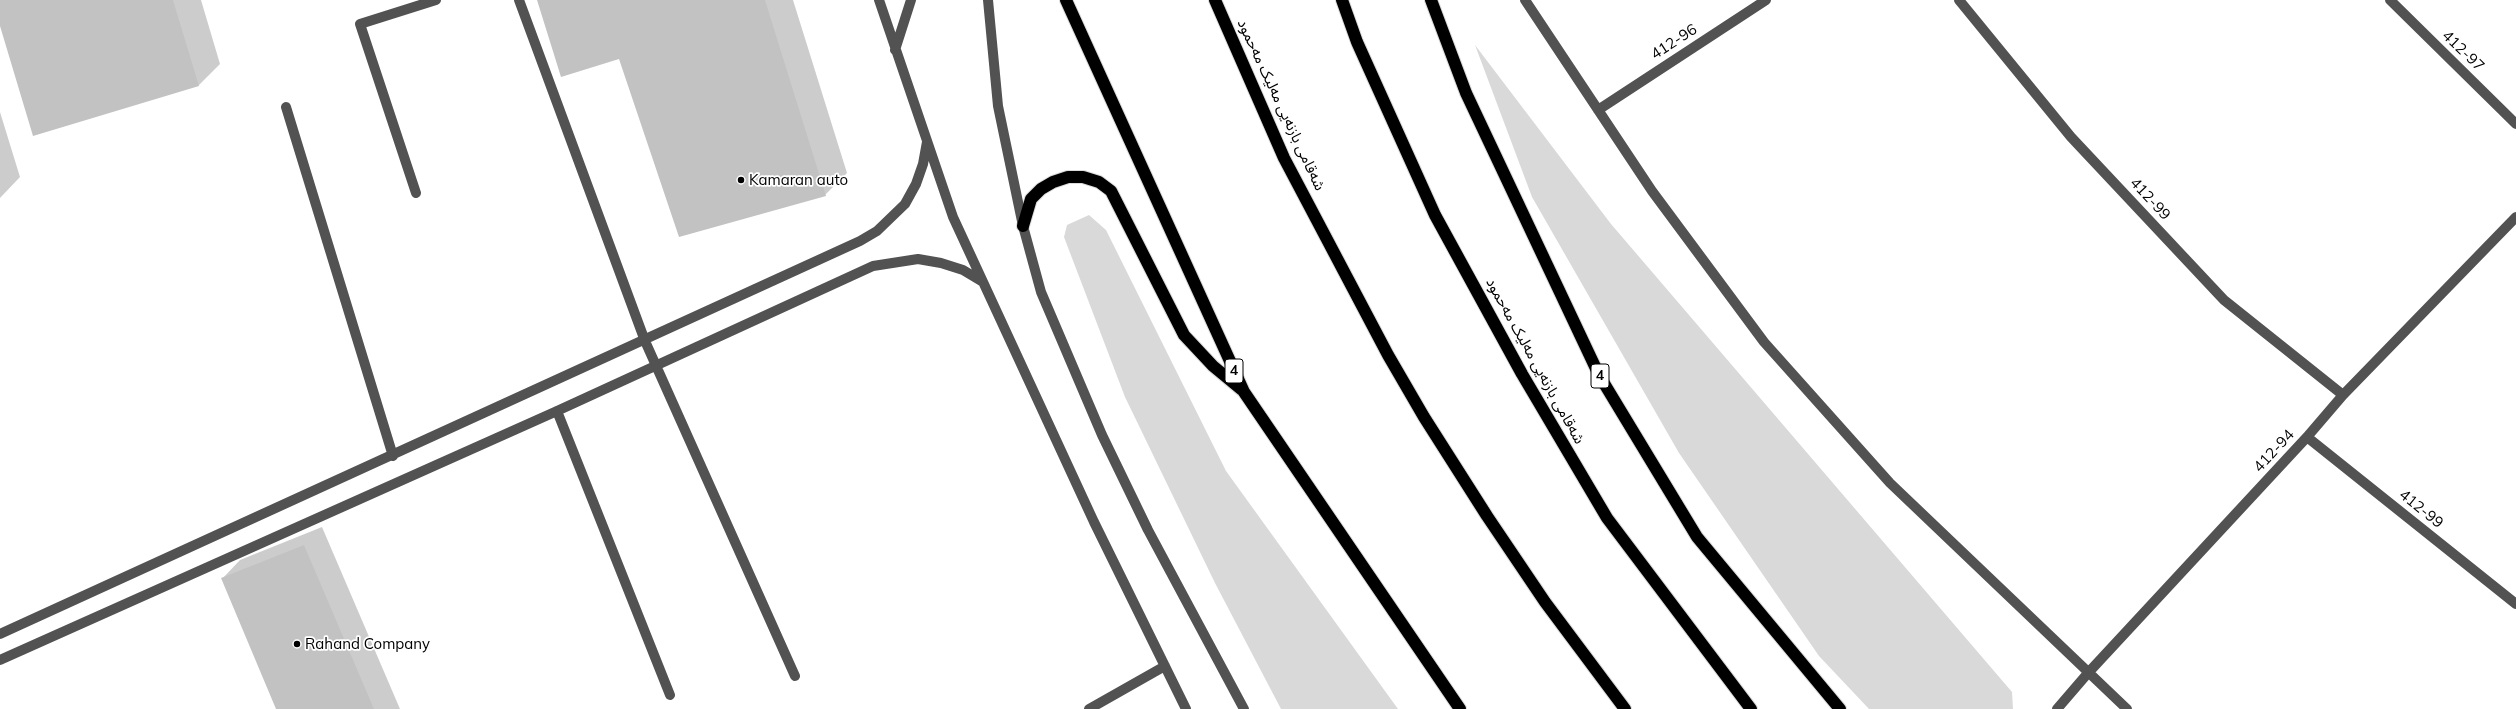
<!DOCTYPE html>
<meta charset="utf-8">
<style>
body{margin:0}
canvas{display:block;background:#fff}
</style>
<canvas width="2516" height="709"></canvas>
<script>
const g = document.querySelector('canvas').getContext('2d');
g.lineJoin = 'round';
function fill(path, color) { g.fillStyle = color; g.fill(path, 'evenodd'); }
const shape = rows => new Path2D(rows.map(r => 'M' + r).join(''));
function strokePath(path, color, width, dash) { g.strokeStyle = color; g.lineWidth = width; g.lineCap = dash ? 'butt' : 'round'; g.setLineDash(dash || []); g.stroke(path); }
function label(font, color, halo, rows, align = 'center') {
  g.font = font + ' Mulish,"Noto Sans Arabic",sans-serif'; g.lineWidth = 3.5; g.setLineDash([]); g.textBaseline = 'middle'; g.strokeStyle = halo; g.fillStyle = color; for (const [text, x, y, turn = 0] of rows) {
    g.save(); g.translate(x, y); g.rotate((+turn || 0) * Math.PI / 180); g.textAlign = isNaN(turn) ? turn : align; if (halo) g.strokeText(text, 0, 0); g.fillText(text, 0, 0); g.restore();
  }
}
fill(shape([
 [1475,45,1611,224,2012,692,2013,709,1869,709,1819,656,1679,453,1532,197],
 [1089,215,1106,230,1226,471,1398,709,1281,709,1215,583,1125,397,1064,237,1067,225]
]), '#d9d9d9');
fill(shape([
 [0,0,201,0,220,64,198,86,0,23],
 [538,0,793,0,847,173,825,195],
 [0,112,20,177,0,198],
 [322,527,400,709,277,709,222,579,240,560]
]), '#0003');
fill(shape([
 [0,0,173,0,199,86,33,136,0,26],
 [537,0,765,0,826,196,679,237,619,59,561,77],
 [304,545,374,709,276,709,221,578]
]), '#c2c2c2');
const highway = shape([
 [1066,0,1244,392,1460,709],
 [1215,0,1284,158,1388,355,1424,417,1487,516,1545,602,1625,709],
 [1342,0,1357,42,1435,215,1522,374,1607,518,1751,709],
 [1431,0,1466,93,1599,375,1697,537,1840,709],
 [1023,226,1031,199,1041,189,1053,182,1068,177,1083,177,1099,182,1111,191,1184,335,1213,366,1242,390]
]);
strokePath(highway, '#dbdbdb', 14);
strokePath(shape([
 [519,0,645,341,795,676],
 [879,0,953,217,1094,522,1186,709],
 [988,0,998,106,1023,226,1041,292,1102,435,1148,530,1244,709],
 [1525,0,1652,191,1764,342,1890,483,2127,709],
 [1959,0,2071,137,2224,300,2343,395],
 [2390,0,2516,124],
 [895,50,911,0],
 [286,107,393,456],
 [1598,110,1766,0],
 [416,193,360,24,436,0],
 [557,411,670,695],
 [2307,437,2516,604],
 [0,634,860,241,877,231,905,204,916,184,923,164,927,142],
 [0,660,557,411,873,266,918,259,941,263,963,270,983,282],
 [1089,709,1165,666],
 [2057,709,2088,673,2307,437,2343,395,2516,217]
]), '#525252', 10);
strokePath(highway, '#000', 12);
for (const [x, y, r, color] of [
 [741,180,4,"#000"],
 [297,644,4,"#000"]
]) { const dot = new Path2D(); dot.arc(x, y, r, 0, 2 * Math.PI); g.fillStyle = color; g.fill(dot); strokePath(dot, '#fff', 1.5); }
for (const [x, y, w] of [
 [1234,371,18],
 [1600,376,18]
]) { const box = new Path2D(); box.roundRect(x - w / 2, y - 12, w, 24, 3); g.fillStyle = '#fff'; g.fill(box); strokePath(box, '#000', 1); }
label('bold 14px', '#000', null, [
 ["4",1234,371],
 ["4",1600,376]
]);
label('15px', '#000', '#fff', [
 ["412-96",1674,42,-33],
 ["412-97",2463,51,44],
 ["شەقامی بازنەیی مەلیک مەحمود",1281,105,65],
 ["412-99",2150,199,47],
 ["شەقامی بازنەیی مەلیک مەحمود",1535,361,61],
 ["412-94",2274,451,-47],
 ["412-99",2421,509,39]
]);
label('15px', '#000', '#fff', [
 ["Kamaran auto",749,180],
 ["Rahand Company",305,644]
], 'left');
</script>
